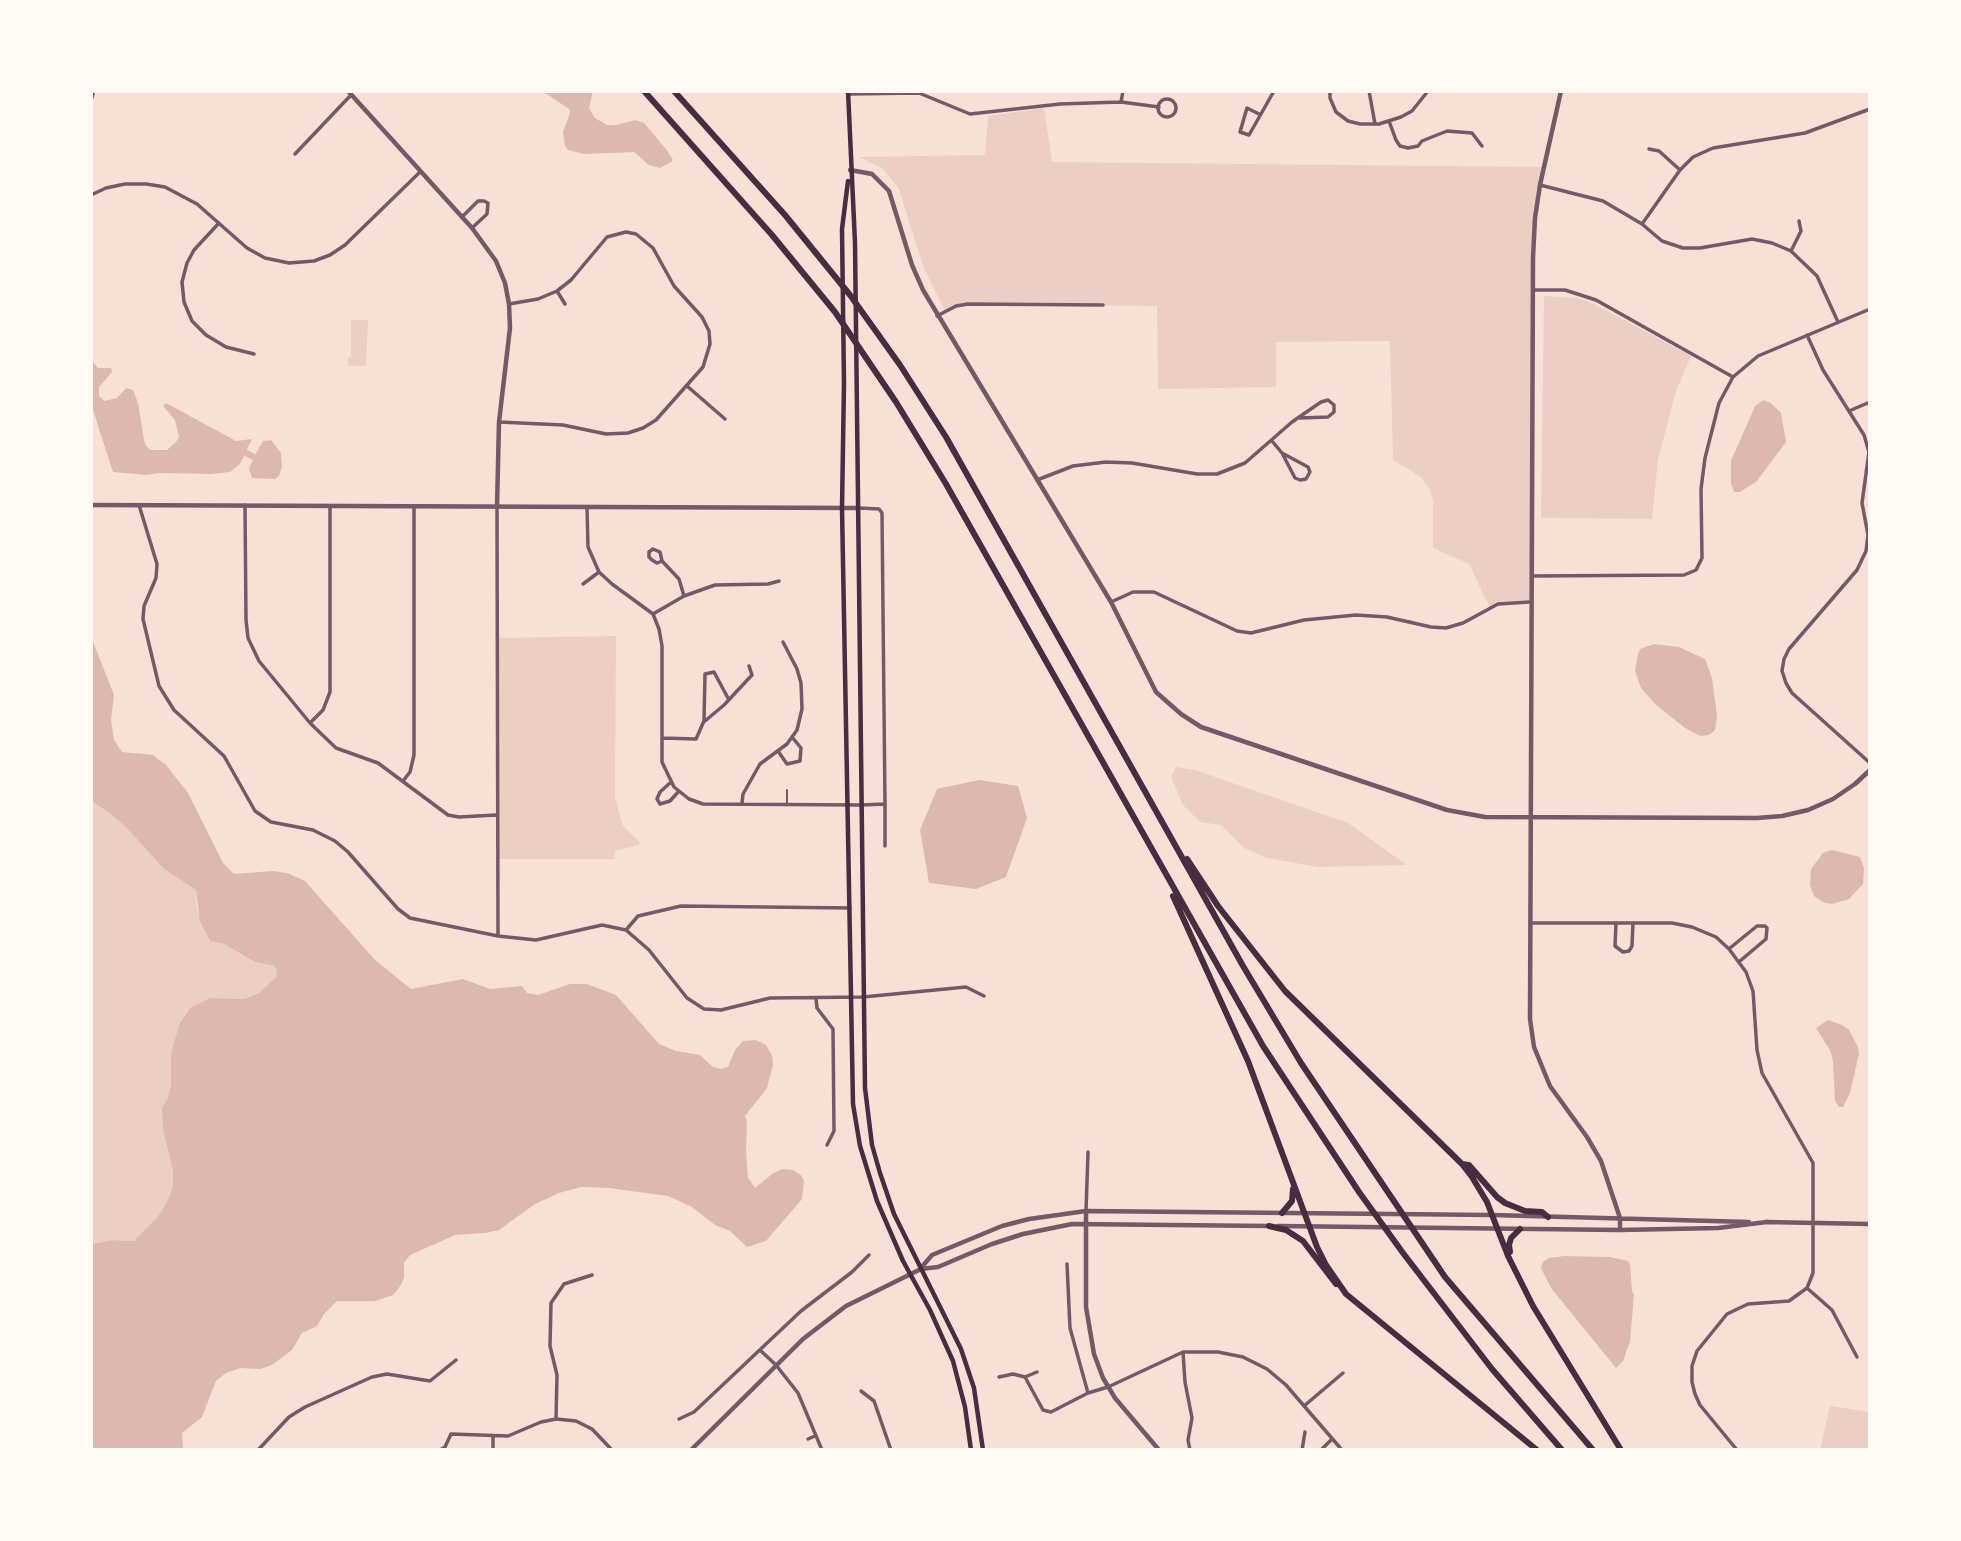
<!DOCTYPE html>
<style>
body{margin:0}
#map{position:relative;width:1961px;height:1541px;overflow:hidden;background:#f7e1d7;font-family:Cabin,sans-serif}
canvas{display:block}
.frame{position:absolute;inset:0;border:93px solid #fffaf5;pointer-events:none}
</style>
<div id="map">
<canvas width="1961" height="1541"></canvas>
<div class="frame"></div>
</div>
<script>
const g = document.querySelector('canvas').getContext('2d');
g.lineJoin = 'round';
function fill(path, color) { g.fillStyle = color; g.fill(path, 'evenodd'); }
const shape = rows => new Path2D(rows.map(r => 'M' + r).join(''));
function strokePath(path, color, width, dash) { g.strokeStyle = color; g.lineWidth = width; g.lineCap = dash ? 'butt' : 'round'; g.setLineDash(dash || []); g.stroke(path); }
fill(shape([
 [1044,108,1052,162,1544,167,1535,218,1530,602,1498,604,1490,608,1469,564,1433,548,1433,500,1429,488,1421,477,1393,460,1390,341,1276,342,1276,387,1158,389,1157,306,968,304,945,311,924,269,899,189,883,169,859,157,985,155,988,116],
 [1544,296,1576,298,1594,304,1691,356,1676,391,1658,460,1652,519,1541,518],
 [351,320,368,320,366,366,348,366,348,358,351,357],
 [616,636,615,797,623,826,640,842,639,845,615,851,615,859,497,859,496,638],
 [1176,767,1195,770,1348,823,1407,865,1318,867,1267,858,1244,848,1221,825,1200,822,1183,805,1171,777],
 [91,801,110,813,126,827,164,869,196,890,197,909,210,941,224,944,255,962,275,966,278,970,276,977,259,993,244,999,210,998,179,1025,171,1053,171,1086,163,1130,173,1171,173,1186,167,1202,159,1215,134,1241,112,1240,91,1244],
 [1830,1406,1870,1412,1870,1450,1820,1450]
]), '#ebcfc5');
fill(shape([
 [542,91,593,91,589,108,595,118,607,125,616,125,635,120,644,123,666,149,673,160,671,162,660,168,649,165,634,152,584,154,568,150,565,146,563,132,570,113,569,109],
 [91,360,98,368,111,368,112,372,99,387,99,396,104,401,117,398,126,388,133,390,138,403,144,440,146,446,151,450,167,450,176,442,179,437,175,420,163,406,166,403,236,441,252,439,240,464,230,472,211,474,160,473,146,475,113,472,91,404],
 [1763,400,1771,403,1781,413,1786,442,1756,482,1740,492,1734,492,1731,483,1731,461,1755,406],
 [271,440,281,453,282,467,279,476,275,479,252,478,249,469,255,455,263,441],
 [91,630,92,639,114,695,111,720,114,740,122,752,153,755,166,765,188,793,223,863,234,874,272,871,287,873,305,881,375,960,411,989,463,979,490,989,522,986,527,993,538,995,570,984,587,984,616,995,659,1044,676,1051,700,1055,713,1067,721,1069,728,1067,735,1050,743,1041,756,1040,766,1045,772,1055,773,1065,767,1088,745,1116,747,1123,746,1150,748,1178,755,1188,772,1174,782,1169,793,1170,801,1175,804,1181,802,1199,766,1241,747,1247,730,1231,715,1225,692,1207,668,1196,609,1188,581,1187,559,1193,535,1204,499,1230,485,1233,455,1235,410,1255,404,1263,404,1277,401,1285,393,1295,375,1301,337,1301,324,1314,317,1326,302,1333,292,1350,272,1365,260,1369,240,1368,226,1373,216,1381,202,1417,182,1433,183,1450,91,1450,91,1244,112,1240,134,1241,159,1215,167,1202,173,1186,173,1171,163,1130,162,1107,167,1100,171,1086,171,1053,179,1025,190,1008,210,998,244,999,259,993,276,977,277,970,274,966,255,962,224,944,210,941,200,921,196,890,164,869,126,827,110,813,91,801],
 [1654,644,1679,647,1705,659,1712,678,1717,716,1715,730,1709,735,1700,736,1685,728,1655,704,1641,688,1635,671,1638,654,1640,649],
 [979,780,1018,786,1027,818,1006,877,976,889,929,883,920,830,937,789],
 [1832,850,1860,857,1864,868,1863,884,1849,899,1832,904,1825,903,1814,896,1810,885,1811,869,1823,853],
 [1828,1020,1842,1025,1849,1030,1858,1047,1859,1054,1850,1093,1843,1107,1839,1107,1835,1101,1833,1061,1830,1050,1816,1028],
 [1564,1256,1610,1257,1628,1261,1630,1264,1632,1291,1634,1295,1630,1341,1623,1361,1616,1368,1551,1288,1541,1268,1543,1262,1549,1258]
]), '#dcb8b0');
strokePath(shape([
 [246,453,254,457]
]), '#dcb8b0', 6);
strokePath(shape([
 [787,803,787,790]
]), '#755966', 2);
strokePath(shape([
 [1330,91,1330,98,1336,112,1348,121,1360,124,1379,124,1401,117,1412,111,1428,91],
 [1369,91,1375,124],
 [848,94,919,93,970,114,1060,104,1121,102,1159,107],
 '1158 108a9 9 0 1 1 18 0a9 9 0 1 1-18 0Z',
 [91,100,94,91],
 [1121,102,1123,91],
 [1259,114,1247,108,1240,132,1249,135,1274,91],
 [1389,121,1396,140,1400,146,1408,148,1418,146,1422,141,1447,131,1472,133,1482,146],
 [1649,149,1659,151,1680,170],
 [295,154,351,95],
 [1540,185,1603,201,1642,224,1662,241,1683,248,1700,248,1752,239,1772,243,1791,251,1817,276,1838,322],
 [91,195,106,188,125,184,146,184,165,187,197,204,247,248,265,258,289,263,314,261,330,255,345,245,420,172],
 [462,217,478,201,484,201,488,203,487,214,472,228],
 [219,223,194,250,187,263,182,282,184,302,192,321,206,335,226,347,254,354],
 [1642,224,1680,170,1693,157,1713,148,1805,133,1870,109],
 [1791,251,1801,231,1799,221],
 [1533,290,1565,290,1596,300,1733,377],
 [557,291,565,304],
 [937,316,956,306,968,304,1103,305],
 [1807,335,1823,370,1864,435,1869,452,1862,503,1868,535,1866,551,1857,570,1789,649,1784,659,1782,671,1786,683,1792,693,1870,763],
 [687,386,725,419],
 [1849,411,1870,402],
 [499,422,563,425,606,434,628,433,643,428,656,420,703,367,710,344,709,331,702,317,674,286,653,248,636,234,626,232,607,237,571,280,557,291,538,299,509,304],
 [1272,441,1282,453,1295,478,1300,480,1306,479,1310,472,1308,467,1282,453],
 [1037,480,1073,466,1106,462,1132,463,1197,474,1217,474,1245,463,1292,422,1321,402,1328,400,1334,405,1334,412,1328,417,1300,418],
 [139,505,157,564,156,578,144,606,143,619,159,686,174,710,224,756,255,811,271,822,313,830,335,841,348,852,398,909,410,918,498,936,536,940,602,925,626,930,649,950,687,998,704,1009,721,1010,770,998,863,997,966,987,984,996],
 [245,505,246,620,248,638,259,661,310,723,336,748,378,763,448,815,459,817,496,815],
 [497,507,498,935],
 [587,507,588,547,599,572,612,584,653,614,659,629,662,646,662,762,674,787,689,799,703,804,861,805,885,804,882,513,879,509,859,508],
 [662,561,657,563,652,560,649,557,649,552,653,549,660,552,662,561,679,579,684,596],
 [1532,576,1684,575,1696,570,1702,558,1701,489,1705,458,1719,403,1733,377,1758,356,1870,309],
 [583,584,599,572],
 [1111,602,1133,592,1154,592,1237,631,1251,633,1304,620,1356,615,1387,617,1431,627,1446,628,1463,623,1498,604,1530,602],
 [653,614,684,596,715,585,768,584,779,581],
 [705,721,724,705,752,675,749,666],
 [310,723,323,710,330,692,330,506],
 [662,738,696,739,704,721,705,674,714,672,729,700],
 [778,751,787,764,800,761,801,748,792,737],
 [403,781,410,772,414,755,414,506],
 [670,783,660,792,657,799,660,804,670,801,679,791],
 [742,803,743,794,760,764,787,744,797,730,802,709,801,683,797,669,783,642],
 [885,846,885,804],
 [1530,923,1672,923,1692,927,1716,937,1729,949,1746,972,1753,991,1757,1050,1762,1073,1813,1163,1813,1273,1807,1288,1789,1301,1748,1304,1727,1314,1697,1351,1692,1366,1692,1382,1695,1394,1700,1405,1737,1450],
 [1616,923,1615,946,1623,952,1629,951,1632,946,1633,923],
 [626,930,638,916,681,906,850,908],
 [1730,948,1757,926,1765,926,1767,928,1766,939,1740,961],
 [816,998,817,1008,833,1029,834,1131,827,1145],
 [1086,1211,1088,1152],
 [1067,1264,1070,1328,1088,1393],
 [1807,1288,1832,1310,1857,1357],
 [761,1351,776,1365,798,1393,822,1450],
 [1183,1352,1185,1382,1192,1418,1188,1440,1190,1450],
 [999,1377,1013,1374,1025,1377,1037,1372],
 [1025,1377,1043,1410,1051,1412,1088,1393,1108,1387,1183,1352,1218,1352,1243,1357,1267,1369,1286,1385,1342,1450],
 [861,1391,874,1401,891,1450],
 [1304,1406,1343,1373],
 [556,1419,557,1375,550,1346,551,1303,564,1284,592,1275],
 [679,1419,694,1412,801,1311,852,1272,869,1255],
 [808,1439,815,1436],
 [258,1450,289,1417,305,1407,372,1377,387,1374,430,1381,456,1360],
 [440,1450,445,1447,451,1434,508,1436,541,1422,556,1419,576,1421,592,1429,612,1450],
 [493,1450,493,1436],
 [1302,1450,1305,1432],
 [1321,1450,1332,1439]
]), '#755966', 3.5);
strokePath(shape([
 [348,91,472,228,496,261,505,283,509,304,510,328,499,422,497,507],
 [1561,91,1540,185,1535,218,1533,258,1530,1019,1534,1047,1550,1086,1587,1137,1601,1161,1620,1218,1620,1230],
 [850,170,872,174,889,191,912,265,923,290,1111,602,1156,692,1181,714,1201,727,1447,810,1485,817,1757,818,1782,816,1808,810,1833,799,1855,784,1870,770],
 [91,505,857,508],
 [1086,1211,1086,1307,1094,1354,1103,1378,1115,1398,1159,1450],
 [1765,1222,1870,1224],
 [1278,1226,1620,1230,1718,1228,1767,1222],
 [921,1268,932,1255,1002,1226,1029,1219,1086,1211,1492,1215,1749,1222],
 [691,1450,803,1339,846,1306,921,1269,938,1267,992,1244,1023,1234,1072,1224,1269,1226]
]), '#755966', 4.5);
strokePath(shape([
 [848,91,855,243,865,1088,872,1145,880,1173,894,1214,961,1349,974,1388,983,1450],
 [848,181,842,229,844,383,842,508,853,1104,860,1146,877,1201,903,1261,930,1310,953,1361,965,1407,971,1450]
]), '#4a2c40', 4.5);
strokePath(shape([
 [644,91,772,235,835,312,896,402,946,484,1263,1046,1359,1192,1403,1253,1492,1369,1562,1450],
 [674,91,785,215,850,295,900,365,946,437,1243,966,1301,1063,1445,1277,1593,1450],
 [1187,859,1218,906,1285,991,1462,1164,1472,1177,1487,1202,1508,1256,1533,1306,1621,1450],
 [1173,896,1248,1061,1317,1247,1326,1265,1346,1294,1537,1450],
 [1462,1164,1469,1165,1497,1197,1505,1203,1525,1211,1542,1212,1548,1217],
 [1282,1213,1292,1201,1293,1189],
 [1269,1226,1286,1230,1303,1241,1336,1284],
 [1510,1252,1509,1245,1511,1238,1520,1229]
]), '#4a2c40', 6);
</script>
